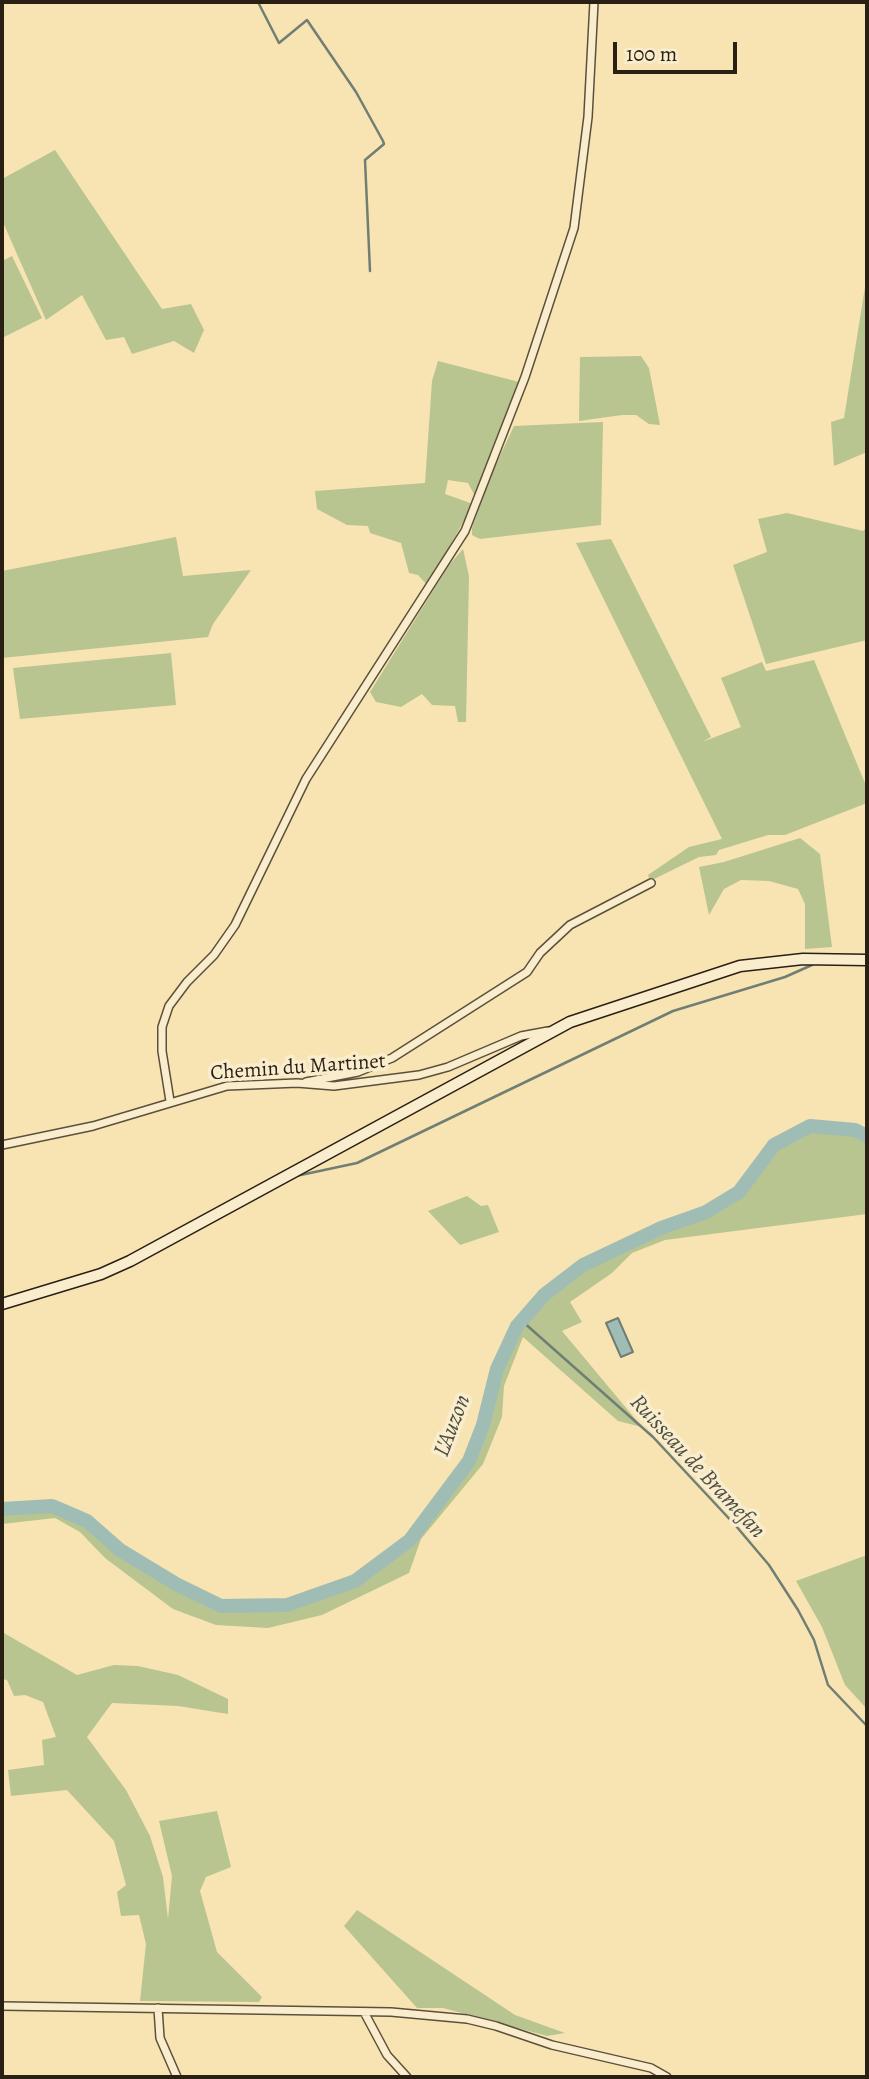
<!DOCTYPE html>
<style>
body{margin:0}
#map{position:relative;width:869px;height:2079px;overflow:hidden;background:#f7e4b2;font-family:Alegreya,serif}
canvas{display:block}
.frame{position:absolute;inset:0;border:4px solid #291f13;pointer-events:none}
.scale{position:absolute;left:613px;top:42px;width:124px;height:32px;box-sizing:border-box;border:4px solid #291f13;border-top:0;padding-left:9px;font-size:21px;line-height:24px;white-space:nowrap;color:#291f13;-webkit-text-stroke:5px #faedcd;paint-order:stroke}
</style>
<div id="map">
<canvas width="869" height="2079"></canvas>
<div class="frame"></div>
<div class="scale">100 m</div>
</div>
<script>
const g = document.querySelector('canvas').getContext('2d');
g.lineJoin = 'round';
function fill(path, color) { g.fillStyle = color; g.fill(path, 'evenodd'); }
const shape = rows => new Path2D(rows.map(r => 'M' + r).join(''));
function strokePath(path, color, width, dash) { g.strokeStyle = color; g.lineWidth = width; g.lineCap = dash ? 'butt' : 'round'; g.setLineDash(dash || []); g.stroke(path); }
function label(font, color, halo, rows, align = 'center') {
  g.font = font + ' Alegreya,serif'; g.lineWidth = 7; g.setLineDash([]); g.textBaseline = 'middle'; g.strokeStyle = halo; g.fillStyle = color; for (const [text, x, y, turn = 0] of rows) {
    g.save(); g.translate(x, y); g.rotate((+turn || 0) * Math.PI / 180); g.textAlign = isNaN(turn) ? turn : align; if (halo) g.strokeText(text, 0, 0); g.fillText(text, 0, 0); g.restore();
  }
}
fill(shape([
 [55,150,162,309,191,304,204,330,194,353,174,341,132,354,124,337,106,340,82,295,46,320,2,220,2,179],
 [12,256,42,318,2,338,2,261],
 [865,287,867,452,834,466,831,422,844,418],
 [641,356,649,368,660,425,649,424,636,415,622,415,579,421,580,357],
 [438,361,519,382,475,496,468,483,448,480,445,494,473,504,428,586,418,575,409,573,401,543,370,533,368,526,347,525,317,509,315,491,425,483,432,381],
 [603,422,601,525,480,539,472,535,472,528,490,477,514,426],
 [787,513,863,531,867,527,867,640,766,664,733,565,767,552,758,519],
 [176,537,183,576,251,570,213,624,208,637,2,658,2,571],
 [611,539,711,737,702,742,741,727,721,678,762,662,766,671,814,660,867,788,867,803,785,835,768,835,719,850,716,855,699,857,650,881,648,875,689,847,722,839,576,543],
 [463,549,469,576,466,722,458,722,455,706,432,705,422,694,401,707,376,702,370,692,449,565],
 [171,653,176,705,20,719,13,668],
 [800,838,820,854,832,947,805,949,805,904,798,889,769,881,741,880,724,889,709,915,699,867,724,862],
 [812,1131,854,1133,867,1140,867,1214,665,1240,632,1253,612,1273,570,1302,582,1322,562,1331,642,1427,618,1421,523,1337,504,1386,502,1417,483,1464,421,1539,409,1573,322,1615,268,1628,216,1625,173,1609,105,1558,80,1532,55,1518,2,1524,2,1512,52,1511,85,1524,120,1554,221,1609,288,1609,357,1584,413,1541,472,1463,501,1370,520,1327,547,1297,585,1267,663,1230,707,1215,740,1195,776,1149],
 [467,1196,481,1206,488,1205,499,1232,460,1245,428,1211],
 [867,1555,867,1709,845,1685,822,1627,796,1581],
 [2,1632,77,1675,114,1665,138,1666,178,1675,228,1699,228,1714,178,1706,112,1703,87,1737,126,1790,150,1836,163,1877,168,1919,172,1876,159,1821,217,1811,231,1867,206,1877,200,1891,217,1952,262,1997,259,2002,140,2001,146,1944,139,1915,121,1916,117,1892,126,1885,114,1841,67,1790,11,1796,8,1770,44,1765,42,1740,56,1737,43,1702,25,1695,14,1696,7,1680,2,1679],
 [357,1910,515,2015,565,2033,547,2036,443,2008,417,2008,344,1926]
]), '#b8c590');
const water = shape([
 [618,1318,633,1352,621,1357,606,1323,618,1318]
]);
fill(water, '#9fbdb5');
strokePath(water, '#707e74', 2);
strokePath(shape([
 [258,2,279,43,307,20,356,92,383,141,384,144,365,160,370,271],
 [296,1176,357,1163,673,1011,785,977,812,965],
 [522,1321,653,1437,736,1526,769,1565,798,1610,814,1640,828,1685,867,1726]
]), '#707e74', 2.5);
strokePath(shape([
 [2,1509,52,1506,87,1521,120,1550,176,1584,221,1606,287,1605,355,1581,410,1540,469,1461,483,1425,497,1369,517,1326,544,1295,583,1265,661,1228,706,1212,739,1192,774,1145,810,1126,855,1130,867,1136]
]), '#9fbdb5', 14);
const street = shape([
 [306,1082,358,1072,392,1058,527,972,540,953,570,925,651,883],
 [170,1101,162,1051,162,1027,169,1006,187,982,214,955,235,925,306,779,465,531,525,377,574,228,588,117,594,2],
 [2,1145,93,1126,227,1086,297,1083,334,1086,419,1075,448,1067,521,1036,548,1031],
 [2,2006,391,2012,467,2019,496,2026,552,2045,651,2068,667,2077],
 [158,2008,160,2038,177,2077],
 [364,2012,387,2055,407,2077]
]);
const secondary = shape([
 [2,1304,101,1274,130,1261,570,1022,740,966,803,959,867,960]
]);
strokePath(street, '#5c503b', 10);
strokePath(secondary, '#291f13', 13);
strokePath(street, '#faedcd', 7);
strokePath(secondary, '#faedcd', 10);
label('21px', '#291f13', '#faedcd', [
 ["Chemin du Martinet",298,1068,-4]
]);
label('italic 23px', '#4c4e44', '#faedcd', [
 ["L'Auzon",453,1426,-69],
 ["Ruisseau de Bramefan",697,1467,47]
]);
</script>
